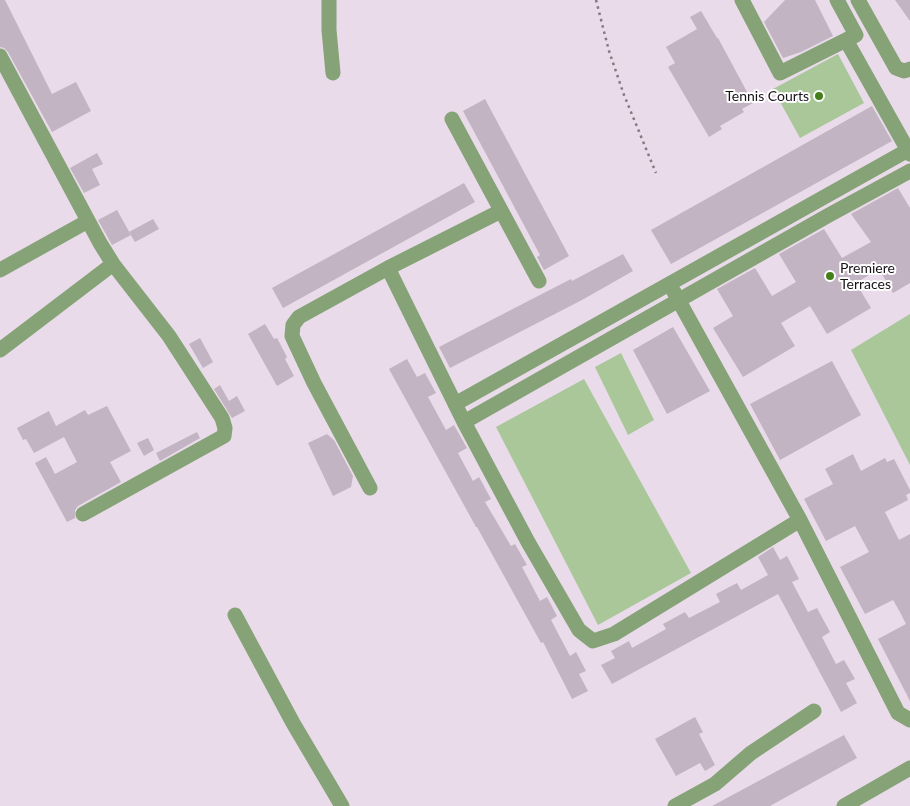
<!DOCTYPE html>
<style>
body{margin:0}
canvas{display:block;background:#e9dbe9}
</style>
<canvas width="910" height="806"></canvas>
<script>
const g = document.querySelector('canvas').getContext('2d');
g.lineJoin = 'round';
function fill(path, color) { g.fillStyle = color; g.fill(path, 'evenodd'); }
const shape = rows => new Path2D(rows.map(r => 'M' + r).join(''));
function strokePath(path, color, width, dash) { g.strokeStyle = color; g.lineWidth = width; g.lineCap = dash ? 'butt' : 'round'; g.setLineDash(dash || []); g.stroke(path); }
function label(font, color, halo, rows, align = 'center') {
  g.font = font + ' Lato,sans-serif'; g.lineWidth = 4; g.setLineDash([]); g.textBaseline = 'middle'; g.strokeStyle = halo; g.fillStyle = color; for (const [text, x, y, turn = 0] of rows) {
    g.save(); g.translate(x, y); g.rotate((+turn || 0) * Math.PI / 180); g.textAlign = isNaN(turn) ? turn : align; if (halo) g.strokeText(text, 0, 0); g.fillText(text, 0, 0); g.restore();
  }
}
fill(shape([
 [838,54,864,103,800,138,773,89],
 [910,314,910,465,851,350],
 [621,353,654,420,628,435,595,367],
 [584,379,691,573,598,625,496,427]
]), '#a9c799');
fill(shape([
 [0,0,5,0,52,94,76,82,91,111,52,132,8,52,4,48,0,47],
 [785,0,815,0,833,36,801,52,783,58,764,22],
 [895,0,910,0,910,21],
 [701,11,717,38,718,38,753,103,742,109,744,112,720,126,722,129,709,137,668,67,675,63,666,47,697,29,690,17],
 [485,99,569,256,544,270,537,257,540,255,463,111],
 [872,106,892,141,671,264,651,230],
 [97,153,103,164,92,169,100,185,84,193,70,168],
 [464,183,475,202,283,308,272,288],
 [898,188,910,208,910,283,893,293,879,269,856,283,871,308,827,334,810,306,781,323,795,346,743,377,713,328,733,316,717,289,755,268,772,296,796,282,779,254,824,229,842,258,871,242,851,214],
 [117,210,131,235,112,245,98,220],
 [153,219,159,229,135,242,129,232],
 [623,254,633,271,582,300,450,368,439,347,571,279,572,281],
 [265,324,274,339,277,338,287,357,285,359,294,376,277,386,248,334],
 [673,327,710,391,667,414,633,350],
 [200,338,213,362,203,368,189,344],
 [407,359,417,377,425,373,436,393,428,397,446,430,454,425,467,448,458,453,473,481,479,477,491,499,485,502,511,546,515,544,527,565,522,567,540,601,547,597,557,616,551,620,570,656,576,652,586,671,579,674,588,691,572,699,543,642,541,643,477,527,476,527,389,369],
 [832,361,861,415,780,460,750,404],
 [220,385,229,401,237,396,245,411,232,418,214,389],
 [107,406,131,451,110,462,121,482,78,506,75,510,75,518,67,522,35,463,46,457,55,474,77,462,64,437,34,453,26,439,23,440,17,428,49,411,56,426,85,410,88,415],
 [197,432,200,438,160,461,156,453],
 [327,434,334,440,353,476,351,487,333,496,308,443],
 [148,438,154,450,144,456,137,443],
 [853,454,861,471,885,458,887,462,894,459,910,490,910,493,906,495,908,500,885,512,899,540,910,534,910,701,878,639,906,624,901,614,893,600,865,614,840,567,869,552,855,526,826,541,804,499,833,484,825,469],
 [773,547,780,560,787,556,799,579,792,582,808,612,817,608,830,632,822,637,836,664,844,660,855,679,846,683,857,703,841,712,778,594,612,684,601,665,615,658,611,651,629,641,632,648,666,629,663,624,685,612,689,618,720,602,716,594,737,583,741,590,768,575,758,557],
 [695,717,703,732,699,734,715,765,705,771,700,763,676,776,655,739],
 [844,735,857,758,770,806,712,806]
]), '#c2b4c2');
strokePath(shape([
 [596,0,609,51,624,95,656,173]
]), '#827982', 2.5, [2.5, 4]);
strokePath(shape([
 [329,0,329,30,333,73],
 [742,0,780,73,856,35,837,0],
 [858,0,896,68,904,71,910,69],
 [846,40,910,154],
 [0,56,100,243,113,264,169,336,222,418,225,428,224,436,83,514],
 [452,119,539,281],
 [388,268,464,422,528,542,579,630,593,641,614,634,800,520],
 [0,270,88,221],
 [674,292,800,520,898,713,910,720],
 [0,350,113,264],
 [455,404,910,149],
 [464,422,829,215,910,171],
 [370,488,314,383,292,336,293,325,299,317,388,268,501,211],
 [235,615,293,723,342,806],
 [675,806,715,784,751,753,814,711],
 [844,806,910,768]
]), '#86a277', 15);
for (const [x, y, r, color] of [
 [819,96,5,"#457f1a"],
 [830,276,5,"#457f1a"]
]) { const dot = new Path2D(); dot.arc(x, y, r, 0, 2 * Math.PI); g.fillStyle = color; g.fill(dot); strokePath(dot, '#fff', 2); }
label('14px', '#161216', '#fff', [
 ["Tennis Courts",809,96],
 ["Premiere",840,268,"left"],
 ["Terraces",840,284,"left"]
], 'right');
</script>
